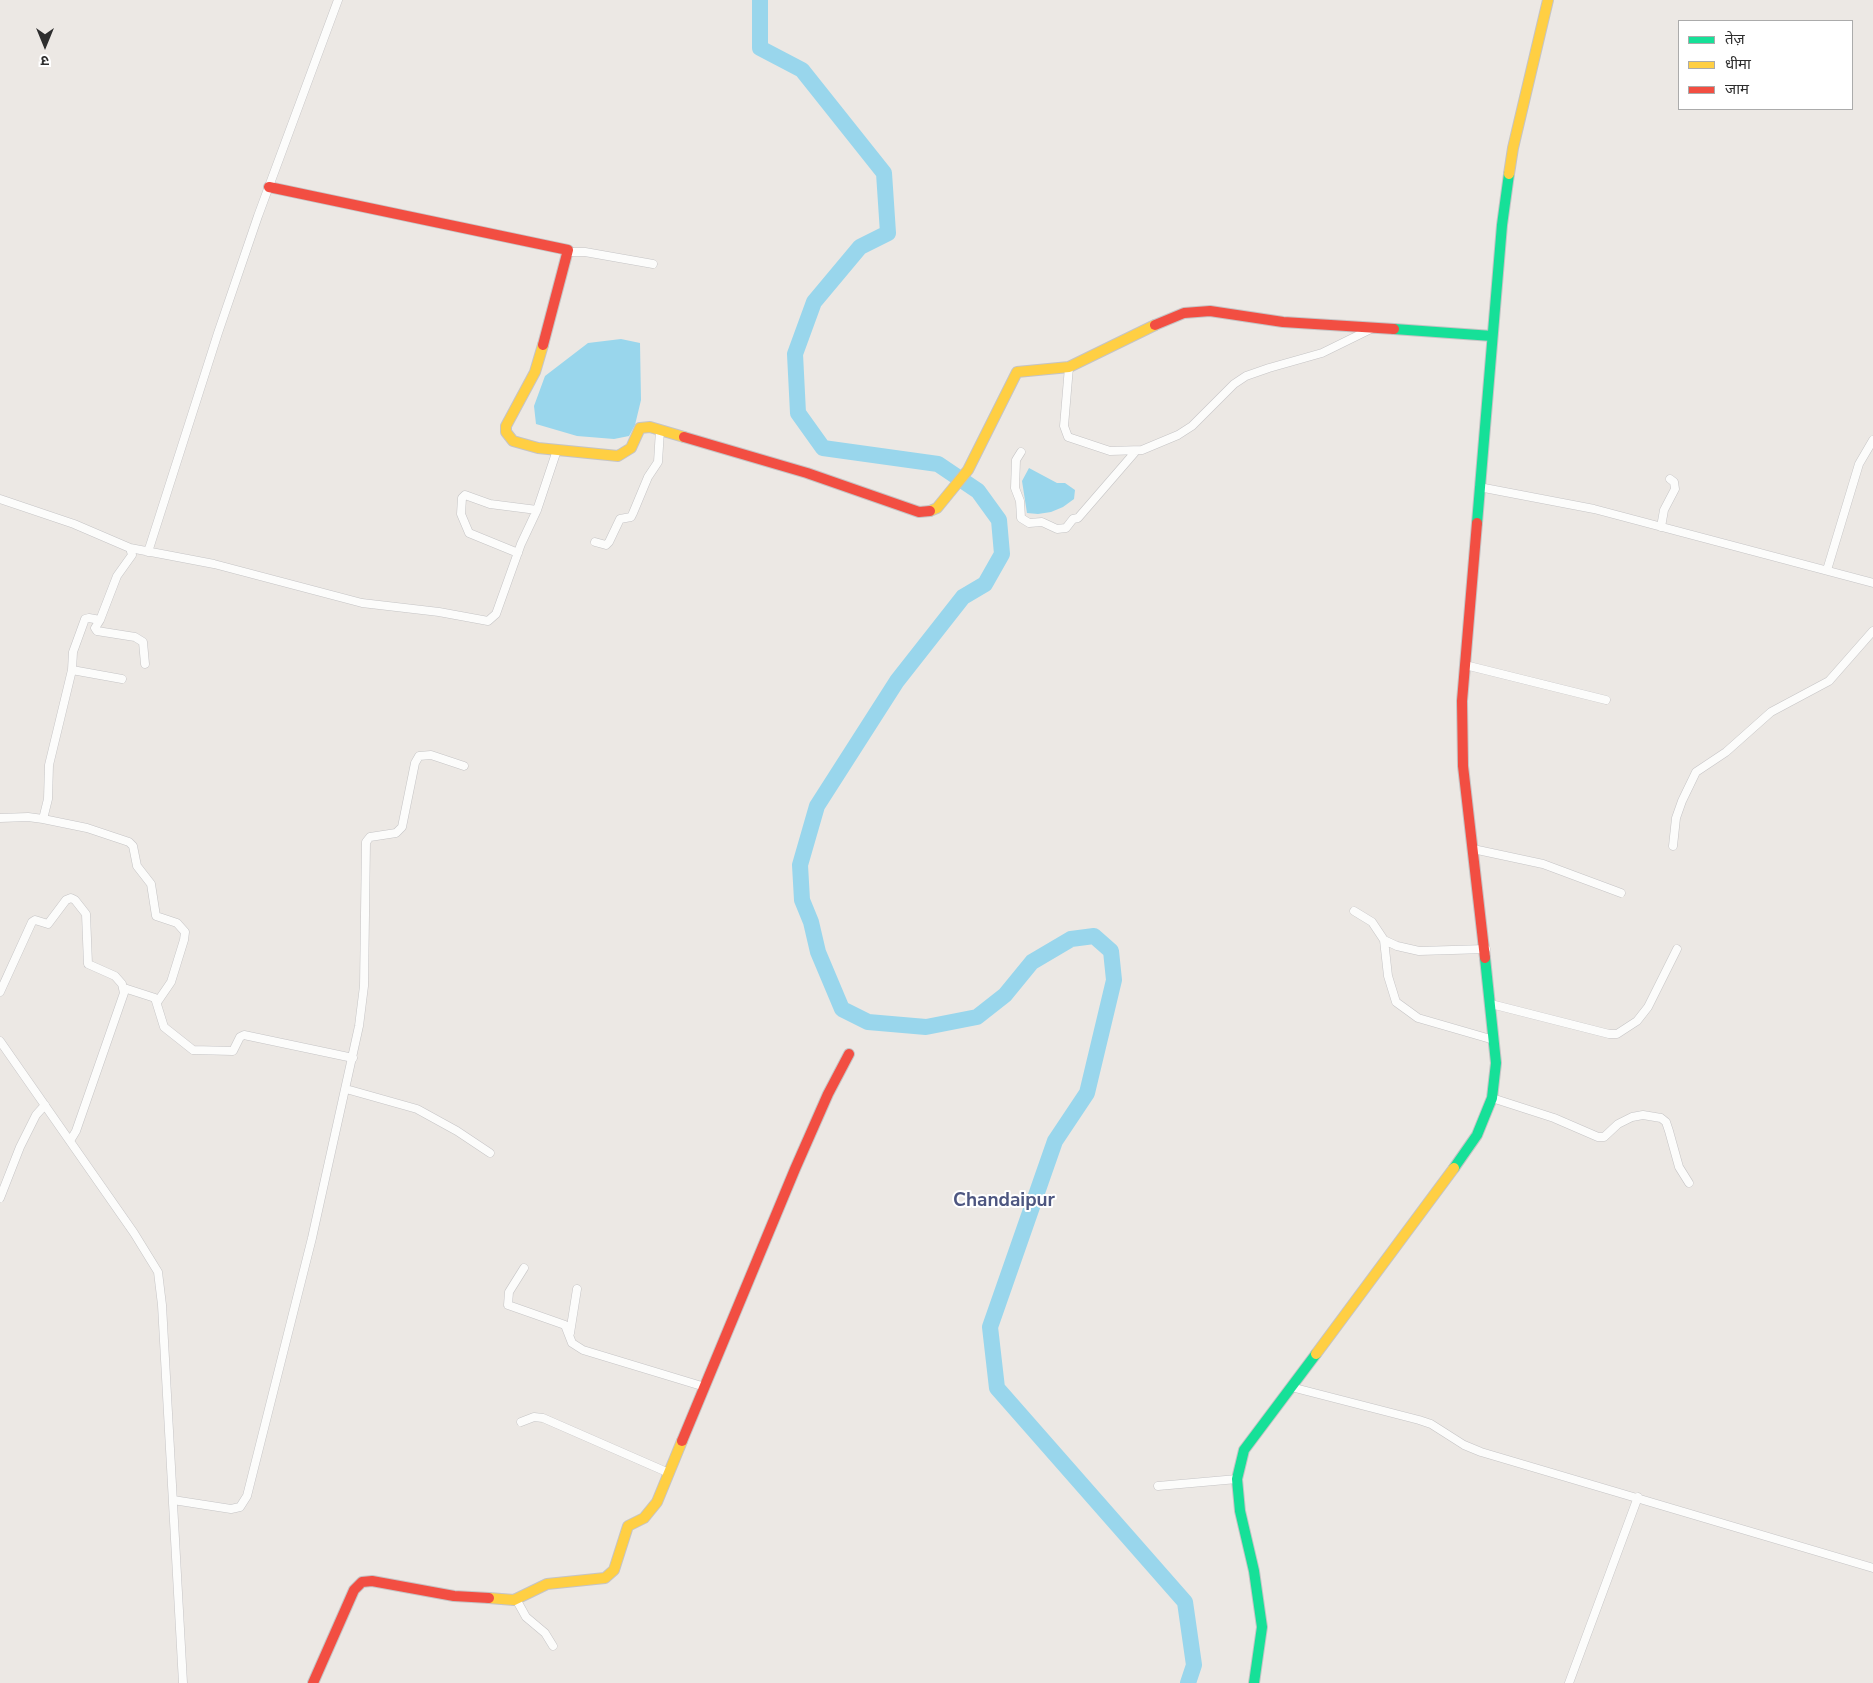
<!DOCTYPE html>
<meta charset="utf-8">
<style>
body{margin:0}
#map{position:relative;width:1873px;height:1683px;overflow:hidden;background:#ece8e4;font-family:"Nunito Sans","Noto Sans Devanagari",sans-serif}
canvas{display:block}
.legend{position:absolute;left:1678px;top:20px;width:175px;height:90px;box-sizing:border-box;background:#fff;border:1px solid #ababab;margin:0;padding:6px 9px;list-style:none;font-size:15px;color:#2e2e2e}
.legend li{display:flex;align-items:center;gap:10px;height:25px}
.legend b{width:25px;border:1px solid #ababab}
.north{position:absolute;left:20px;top:20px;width:50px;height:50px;-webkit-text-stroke:4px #fff;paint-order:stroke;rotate:180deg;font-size:14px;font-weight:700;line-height:20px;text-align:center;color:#2e2e2e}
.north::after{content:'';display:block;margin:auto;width:18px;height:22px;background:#2e2e2e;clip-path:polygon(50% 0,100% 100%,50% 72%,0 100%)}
</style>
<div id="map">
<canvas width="1873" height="1683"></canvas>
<ul class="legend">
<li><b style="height:6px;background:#16e098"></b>तेज़</li>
<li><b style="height:6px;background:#ffcf43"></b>धीमा</li>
<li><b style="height:6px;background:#f24e42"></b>जाम</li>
</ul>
<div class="north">उ</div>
</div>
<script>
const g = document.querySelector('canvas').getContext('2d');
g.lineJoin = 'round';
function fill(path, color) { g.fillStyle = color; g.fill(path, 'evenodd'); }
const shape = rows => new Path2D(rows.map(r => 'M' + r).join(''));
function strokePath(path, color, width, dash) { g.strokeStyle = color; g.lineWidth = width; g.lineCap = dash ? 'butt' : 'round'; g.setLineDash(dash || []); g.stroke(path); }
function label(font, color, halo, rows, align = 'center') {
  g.font = font + ' "Nunito Sans",sans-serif'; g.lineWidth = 4; g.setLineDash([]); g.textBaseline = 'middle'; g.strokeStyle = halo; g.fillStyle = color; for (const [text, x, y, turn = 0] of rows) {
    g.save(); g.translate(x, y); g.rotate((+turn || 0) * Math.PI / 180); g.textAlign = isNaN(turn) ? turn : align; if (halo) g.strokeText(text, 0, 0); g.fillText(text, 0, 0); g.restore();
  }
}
fill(shape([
 [621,339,640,343,641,400,635,425,629,436,614,439,577,436,536,424,534,406,545,376,588,343],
 [1029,468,1057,483,1065,483,1075,490,1074,499,1063,507,1051,512,1038,514,1027,513,1022,481]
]), '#99d6ec');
strokePath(shape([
 [760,0,760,48,802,70,884,173,888,233,860,247,814,302,795,354,798,413,823,448,938,464,978,491,999,520,1002,554,985,584,963,597,897,681,817,806,800,865,802,900,811,922,818,952,842,1009,868,1022,926,1027,977,1017,1005,995,1032,962,1071,939,1094,936,1111,951,1114,980,1087,1093,1055,1141,990,1327,997,1388,1185,1602,1194,1665,1188,1683]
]), '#99d6ec', 16);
const street = shape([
 [568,252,585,252,653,264],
 [1069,367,1064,426,1068,437,1110,451,1142,450,1178,435,1192,426,1234,384,1246,376,1269,368,1322,353,1373,328],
 [1021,452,1016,460,1015,488,1020,501,1021,518,1029,523,1042,522,1057,529,1066,528,1073,519,1078,518,1136,451],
 [1479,487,1594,509,1873,583],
 [0,499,74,524,130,548,214,564,362,603,439,612,488,621,496,614,521,544,537,510,557,450],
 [1661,527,1664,510,1675,489,1674,482,1670,479],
 [595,542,606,545,609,542,620,519,631,517,633,513,648,477,658,462,660,430],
 [148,552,218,333,258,216,338,0],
 [518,553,469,533,461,514,462,498,465,495,490,504,537,510],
 [1827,570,1859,464,1873,440],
 [100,620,95,628,97,631,135,637,143,642,145,664],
 [1465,665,1606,700],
 [72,670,122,679],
 [0,818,28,817,43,819,48,799,49,765,72,670,73,652,85,619,89,618,100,620,117,576,132,555,130,548],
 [43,819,87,828,129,842,133,846,137,866,151,884,156,916,177,923,185,932,184,940,171,982,158,1001],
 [1673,846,1676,818,1682,801,1696,772,1726,752,1771,712,1829,681,1873,631],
 [1473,849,1543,864,1621,893],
 [1354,911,1372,922,1384,940,1388,976,1396,1002,1418,1018,1494,1040],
 [1384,940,1397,946,1419,951,1486,949],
 [124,988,155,998,164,1027,193,1050,233,1051,240,1037,244,1035,353,1058],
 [0,992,32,922,35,920,48,924,66,900,71,898,75,900,86,914,88,964,115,976,122,984,124,993,76,1131,70,1141],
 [1491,1004,1609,1034,1617,1034,1637,1021,1648,1007,1677,949],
 [0,1041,134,1233,158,1272,162,1305,183,1683],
 [346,1089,417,1109,457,1131,490,1153],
 [1492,1098,1554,1118,1598,1137,1604,1137,1618,1124,1632,1117,1643,1115,1661,1118,1666,1122,1669,1131,1679,1167,1689,1183],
 [0,1198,20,1147,36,1115,45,1105],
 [524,1268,509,1292,508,1305,565,1325,572,1343,583,1350,705,1387],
 [570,1333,577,1289],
 [1291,1387,1419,1420,1431,1424,1464,1445,1481,1452,1873,1568],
 [521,1422,534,1417,543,1418,669,1473],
 [1158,1486,1237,1479],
 [173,1500,231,1509,240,1507,247,1496,312,1238,359,1026,364,986,366,842,370,837,396,833,402,827,415,763,419,756,431,755,464,766],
 [516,1599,526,1617,545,1633,553,1646],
 [1569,1683,1638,1497]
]);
const fast = shape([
 [1394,329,1492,336],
 [1477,523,1502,225,1509,174],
 [1454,1168,1477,1135,1492,1098,1496,1063,1485,958],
 [1254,1683,1262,1627,1254,1571,1240,1511,1237,1479,1244,1450,1316,1354]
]);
const slow = shape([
 [1509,174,1513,148,1548,0],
 [543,345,535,372,506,426,506,432,513,441,538,448,618,456,631,448,640,428,650,427,684,437],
 [930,511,937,508,968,470,1017,372,1069,367,1155,325],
 [1316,1354,1454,1168],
 [489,1598,514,1600,547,1584,605,1578,614,1570,628,1526,644,1518,657,1502,682,1441]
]);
const jam = shape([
 [269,187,568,250,543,345],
 [1155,325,1184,313,1210,311,1283,322,1394,329],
 [684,437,807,473,919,512,930,511],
 [1477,523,1462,701,1463,766,1485,958],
 [682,1441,795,1169,828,1094,849,1054],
 [313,1683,354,1590,362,1582,372,1581,454,1596,489,1598]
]);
strokePath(street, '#c5c4c5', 9);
strokePath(fast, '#c5c4c5', 12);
strokePath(slow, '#c5c4c5', 12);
strokePath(jam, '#c5c4c5', 12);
strokePath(street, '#fcfcfb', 8);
strokePath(fast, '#16e098', 10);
strokePath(slow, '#ffcf43', 10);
strokePath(jam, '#f24e42', 10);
label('bold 19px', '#4d5680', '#fff', [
 ["Chandaipur",1004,1201]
]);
</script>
